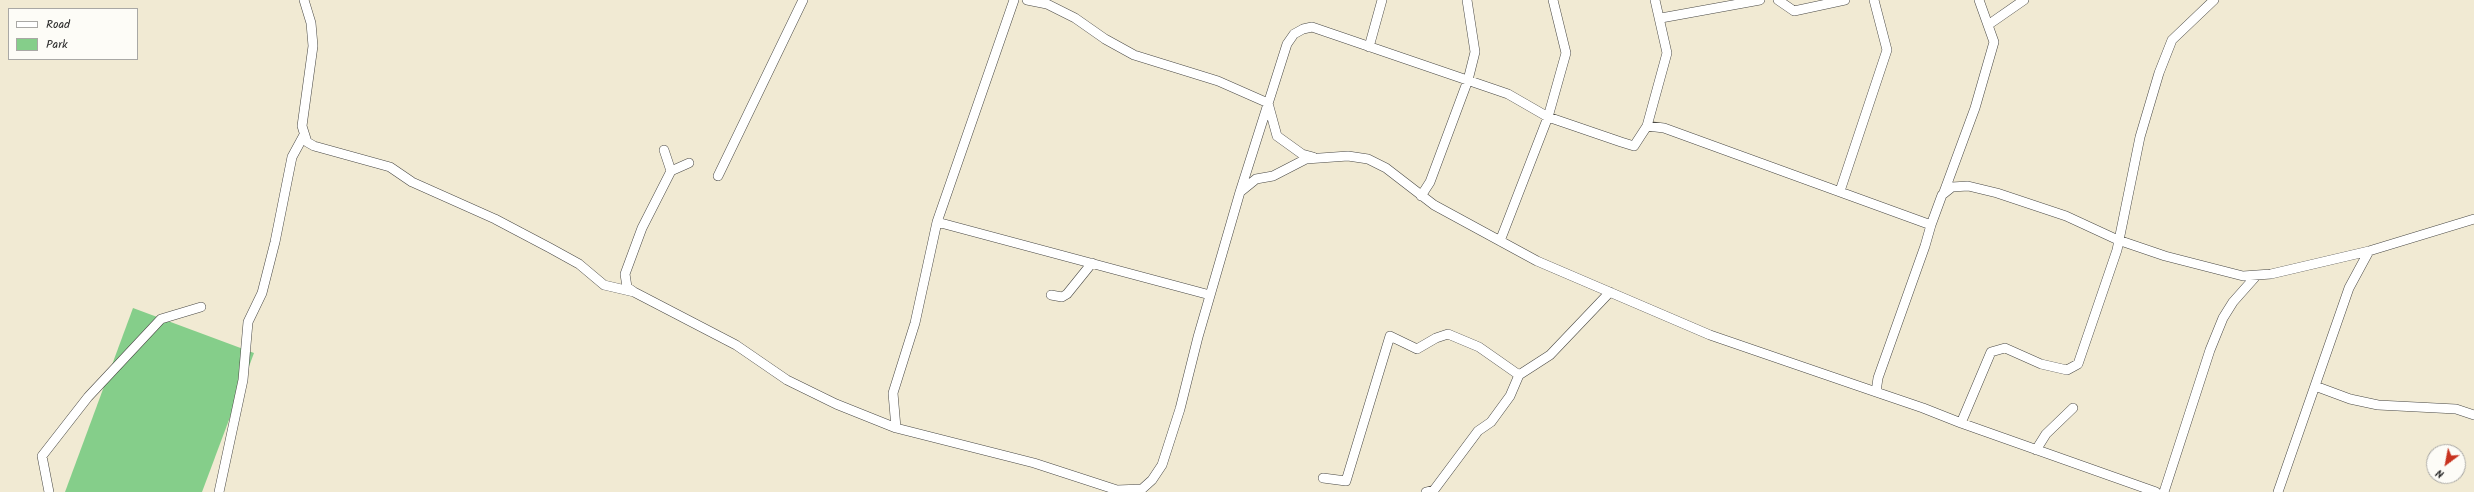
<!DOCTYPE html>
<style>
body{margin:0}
#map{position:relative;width:2474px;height:492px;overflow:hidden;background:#f1ead3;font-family:Kalam,sans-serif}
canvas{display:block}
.legend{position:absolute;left:8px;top:8px;width:130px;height:52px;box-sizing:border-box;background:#fdfcf7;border:1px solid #a9a8a5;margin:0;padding:5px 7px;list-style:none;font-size:12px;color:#2b2b2b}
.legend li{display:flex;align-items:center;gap:8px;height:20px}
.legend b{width:20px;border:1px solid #a9a8a5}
.north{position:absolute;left:2426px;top:444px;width:40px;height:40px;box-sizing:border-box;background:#fdfcf7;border:1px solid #a9a8a5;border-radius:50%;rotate:212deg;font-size:11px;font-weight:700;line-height:16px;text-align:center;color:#2b2b2b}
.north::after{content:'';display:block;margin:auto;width:14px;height:18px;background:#c8321e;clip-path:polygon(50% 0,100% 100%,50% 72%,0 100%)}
</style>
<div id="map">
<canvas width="2474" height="492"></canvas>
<ul class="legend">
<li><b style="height:5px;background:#fff"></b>Road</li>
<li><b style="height:11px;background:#85ce8a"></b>Park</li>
</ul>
<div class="north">N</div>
</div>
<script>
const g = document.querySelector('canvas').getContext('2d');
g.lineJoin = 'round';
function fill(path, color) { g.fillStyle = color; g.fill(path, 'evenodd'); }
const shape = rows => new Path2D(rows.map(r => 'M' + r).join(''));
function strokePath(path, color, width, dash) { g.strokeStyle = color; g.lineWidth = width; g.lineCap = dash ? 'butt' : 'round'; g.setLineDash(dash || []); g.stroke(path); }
fill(shape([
 [133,308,254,353,202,492,65,492]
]), '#85ce8a');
const street = shape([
 [304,0,311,23,313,46,302,126,307,142,314,146,390,167,412,182,495,219,550,248,579,264,604,285,634,292,736,345,787,380,836,404,896,428,1034,463,1117,490,1142,489,1152,480,1162,465,1180,409,1198,337,1240,192,1256,179,1273,176,1306,159,1348,156,1368,159,1386,168,1434,205,1537,261,1710,335,1876,392],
 [1027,0,1047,4,1075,18,1105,39,1134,55,1218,81,1268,103,1277,136,1302,154,1313,157],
 [1778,0,1794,11,1845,0],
 [1661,18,1760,0],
 [1988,25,2024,0],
 [1369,47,1382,0],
 [1647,126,1667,53,1655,0],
 [664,150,671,171],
 [718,176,803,0],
 [1840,191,1887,50,1874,0],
 [1240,192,1287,44,1294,34,1303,29,1312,27,1508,94,1548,117,1621,142,1634,146,1647,126,1664,128,1931,225],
 [1944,192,1975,108,1994,42,1979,0],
 [1421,196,1430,182,1468,80,1475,52,1467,0],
 [937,222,1014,0],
 [1500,241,1548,117,1566,53,1553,0],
 [634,292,627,287,625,274,642,228,671,171,689,163],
 [1051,295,1062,297,1067,294,1092,263],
 [2315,386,2350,399,2378,405,2456,409,2474,415],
 [1961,423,1923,408,1876,392,1878,378,1925,246,1931,225,1942,195,1952,187,1968,186,1997,193,2066,216,2118,240,2165,256,2243,276,2271,274,2369,251,2474,219],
 [896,428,893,393,915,323,937,222,1210,295],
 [2036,450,2046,434,2073,408],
 [1323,478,1346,481,1390,336,1417,349,1436,338,1448,334,1479,347,1519,375,1550,355,1610,292],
 [49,492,42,456,88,397,161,319,201,307],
 [219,492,243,380,248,322,262,293,275,242,292,157,304,135],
 [1426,492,1434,490,1478,431,1491,422,1510,396,1519,375],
 [2156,492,1961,423,1991,352,2005,348,2041,364,2067,370,2078,364,2117,250,2140,137,2159,73,2172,40,2214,0],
 [2164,492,2210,350,2223,318,2233,302,2257,275],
 [2278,492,2349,288,2369,251]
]);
strokePath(street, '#494844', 10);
strokePath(street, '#fff', 9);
</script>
